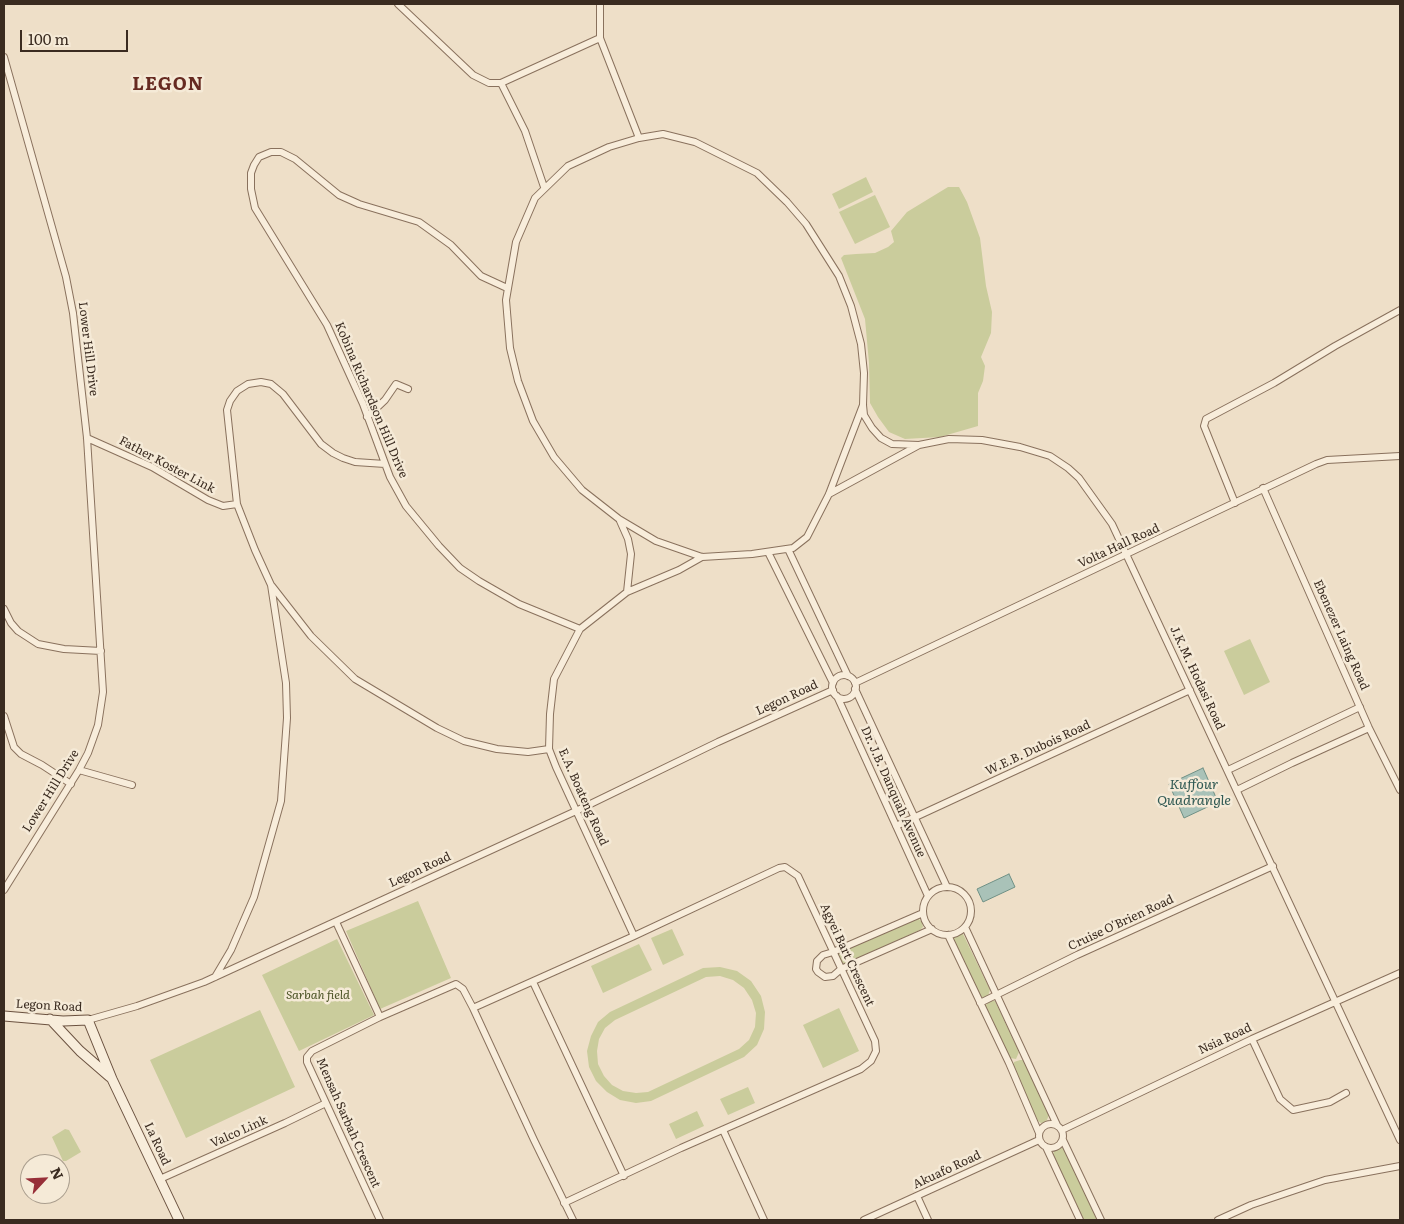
<!DOCTYPE html>
<style>
body{margin:0}
#map{position:relative;width:1404px;height:1224px;overflow:hidden;background:#eedfc8;font-family:Literata,serif}
canvas{display:block}
.frame{position:absolute;inset:0;border:5px solid #3a2b20;pointer-events:none}
.north{position:absolute;left:20px;top:1154px;width:50px;height:50px;box-sizing:border-box;background:#f5ead7;border:1px solid #aa9e8e;border-radius:50%;rotate:65deg;font-size:14px;font-weight:700;line-height:20px;text-align:center;color:#3a2b20}
.north::after{content:'';display:block;margin:auto;width:18px;height:22px;background:#972f38;clip-path:polygon(50% 0,100% 100%,50% 72%,0 100%)}
.scale{position:absolute;left:20px;top:30px;width:108px;height:22px;box-sizing:border-box;border:2px solid #3a2b20;border-top:0;padding-left:6px;font-size:15px;line-height:18px;white-space:nowrap;color:#3a2b20;-webkit-text-stroke:4px #f5ead7;paint-order:stroke}
</style>
<div id="map">
<canvas width="1404" height="1224"></canvas>
<div class="frame"></div>
<div class="north">N</div>
<div class="scale">100 m</div>
</div>
<script>
const g = document.querySelector('canvas').getContext('2d');
g.lineJoin = 'round';
function fill(path, color) { g.fillStyle = color; g.fill(path, 'evenodd'); }
const shape = rows => new Path2D(rows.map(r => 'M' + r).join(''));
function strokePath(path, color, width, dash) { g.strokeStyle = color; g.lineWidth = width; g.lineCap = dash ? 'butt' : 'round'; g.setLineDash(dash || []); g.stroke(path); }
function label(font, color, halo, rows, align = 'center') {
  g.font = font + ' Literata,serif'; g.lineWidth = 5; g.setLineDash([]); g.textBaseline = 'middle'; g.strokeStyle = halo; g.fillStyle = color; for (const [text, x, y, turn = 0] of rows) {
    g.save(); g.translate(x, y); g.rotate((+turn || 0) * Math.PI / 180); g.textAlign = isNaN(turn) ? turn : align; if (halo) g.strokeText(text, 0, 0); g.fillText(text, 0, 0); g.restore();
  }
}
fill(shape([
 [866,177,873,192,839,209,832,194],
 [948,187,959,187,967,202,980,238,986,286,992,312,991,333,981,357,985,366,983,381,978,393,978,426,940,437,905,439,889,432,878,417,870,403,869,363,865,319,841,258,844,255,856,254,875,253,888,247,894,242,891,231,907,212],
 [875,195,890,227,855,244,839,212],
 [1250,639,1270,682,1244,695,1224,651],
 [418,901,451,978,380,1009,346,931],
 [915,919,919,919,922,922,923,927,920,930,844,965,841,964,837,955,838,953],
 [672,929,684,955,663,965,651,938],
 [958,934,963,934,990,990,988,996,985,998,981,997,953,938],
 [337,939,374,1015,299,1051,262,975],
 [639,944,652,970,603,993,591,966],
 [720,967,737,971,751,981,761,996,765,1012,764,1029,757,1045,744,1057,651,1101,636,1103,620,1100,607,1092,596,1081,589,1067,587,1051,591,1036,598,1022,610,1012,703,968],
 [720,976,733,980,744,988,752,1000,756,1013,755,1027,749,1040,739,1049,648,1092,636,1093,623,1091,612,1085,604,1076,598,1064,597,1051,599,1039,605,1028,615,1020,706,977],
 [990,1001,995,1001,1019,1052,1016,1059,1010,1058,985,1006],
 [839,1008,859,1051,823,1068,803,1025],
 [260,1010,295,1087,186,1138,150,1060],
 [1020,1060,1023,1060,1049,1115,1046,1122,1041,1123,1038,1121,1012,1067,1014,1062],
 [748,1087,755,1103,728,1115,720,1099],
 [697,1111,704,1126,676,1139,669,1124],
 [65,1129,69,1130,81,1152,66,1161,63,1161,52,1137],
 [1058,1147,1063,1148,1098,1220,1084,1220,1053,1155,1054,1150]
]), '#cacc9c');
const water = shape([
 [1203,768,1218,802,1184,818,1169,784,1203,768],
 [1009,874,1015,887,983,902,977,889,1009,874]
]);
fill(water, '#a9c2b8');
strokePath(water, '#6f9085', 1);
const street = shape([
 [398,4,473,75,489,83,501,83,525,131,544,187],
 [600,4,600,38,639,138],
 [4,57,66,277,73,313,87,438,103,692,98,725,88,753,79,770,4,890],
 [501,83,600,38],
 [507,288,481,276,451,245,419,222,359,204,339,195,295,159,281,152,271,152,259,157,254,165,251,173,251,189,255,208,327,325,363,404,390,477,406,506,439,546,460,568,479,581,519,604,580,629],
 [863,405,829,494,807,537,793,548,752,554,702,557,656,541,619,519,582,490,554,457,533,421,518,381,510,348,506,300,516,242,535,198,568,166,609,147,639,138,663,134,695,142,757,173,787,202,806,224,839,276,851,306,861,344,864,373,863,405,864,415,872,428,881,438,892,444,919,445],
 [367,417,385,400,396,384,408,389],
 [87,438,152,467,208,500,223,506,237,504],
 [1263,488,1369,728,1400,790],
 [829,494,919,445,949,439,982,440,1020,447,1050,456,1068,468,1079,478,1112,524,1400,1140],
 [1235,503,1204,426,1206,419,1274,383,1335,346,1400,310],
 [620,521,628,539,631,554,627,592],
 [788,549,848,676],
 [768,552,833,683],
 [272,586,311,636,355,679,437,728,464,741,497,749,528,752,549,749],
 [4,609,11,623,18,631,38,644,64,649,101,651],
 '832 687a12 12 0 1 1 24 0a12 12 0 1 1-24 0Z',
 [855,683,1316,464,1327,460,1400,456],
 [855,689,947,887],
 [837,696,928,896],
 [4,716,14,747,21,754,42,765,71,784],
 [79,770,132,785],
 [1228,770,1360,707],
 [1237,790,1292,763,1369,728],
 [896,826,1190,690],
 '923 911a24 24 0 1 1 48 0a24 24 0 1 1-48 0Z',
 [923,913,833,952,823,955,817,961,816,969,818,972,825,977,833,976,841,969,932,929],
 [336,922,380,1017],
 [965,927,1057,1125],
 [948,935,1009,1063,1039,1133],
 [634,936,556,767,549,749,550,714,554,679,580,629,627,592,679,570,702,557],
 [215,977,231,950,254,897,281,801,287,718,286,683,271,585,255,550,237,504,227,410,230,401,237,391,248,384,261,382,271,384,283,394,321,444,333,453,343,458,355,462,385,464],
 [533,982,624,1176],
 [980,1003,1077,955,1273,866],
 [473,1008,634,936,779,868,785,867,798,876,875,1041,876,1051,871,1061,861,1069,681,1148,564,1203],
 [88,1020,137,1006,204,982,576,811,718,742,833,690],
 [1252,1039,1280,1099,1293,1110,1330,1102,1346,1093],
 '1039 1136a12 12 0 1 1 24 0a12 12 0 1 1-24 0Z',
 [723,1130,764,1220],
 [1062,1130,1252,1039,1400,973],
 [1063,1140,1101,1220],
 [1046,1147,1080,1220],
 [160,1179,285,1123,326,1103],
 [917,1196,928,1220],
 [380,1220,307,1062,307,1057,312,1051,380,1017,456,984,463,989,473,1008,534,1140,573,1220],
 [864,1220,1039,1140],
 [1218,1220,1251,1205,1325,1180,1400,1166]
]);
const secondary = shape([
 [4,1016,63,1021,88,1020,112,1079,179,1220],
 [50,1019,80,1051,110,1077]
]);
strokePath(street, '#89715d', 8);
strokePath(secondary, '#6b5240', 11);
strokePath(street, '#f8eddb', 6);
strokePath(secondary, '#f8eddb', 9);
label('12px', '#3a2b20', '#f5ead7', [
 ["Lower Hill Drive",88,349,83],
 ["Kobina Richardson Hill Drive",371,400,67],
 ["Father Koster Link",167,465,28],
 ["Volta Hall Road",1119,546,-25],
 ["Ebenezer Laing Road",1341,635,66],
 ["J.K.M. Hodasi Road",1197,678,65],
 ["Legon Road",787,698,-25],
 ["W.E.B. Dubois Road",1038,748,-25],
 ["Lower Hill Drive",51,791,-58],
 ["Dr. J.B. Danquah Avenue",893,792,66],
 ["E.A. Boateng Road",583,797,66],
 ["Legon Road",420,870,-25],
 ["Cruise O'Brien Road",1121,923,-25],
 ["Agyei Bart Crescent",847,955,65],
 ["Legon Road",49,1006,3],
 ["Nsia Road",1225,1039,-25],
 ["Mensah Sarbah Crescent",348,1123,66],
 ["Valco Link",239,1132,-24],
 ["La Road",157,1144,65],
 ["Akuafo Road",947,1170,-25]
]);
label('italic 12px', '#4e5628', '#f5ead7', [
 ["Sarbah field",318,995]
]);
label('italic 14px', '#305953', '#f5ead7', [
 ["Kuffour",1194,785],
 ["Quadrangle",1194,801]
]);
g.letterSpacing = '1px';
label('bold 18px', '#662a21', '#f5ead7', [
 ["LEGON",168,85]
]);
g.letterSpacing = '0px';
</script>
